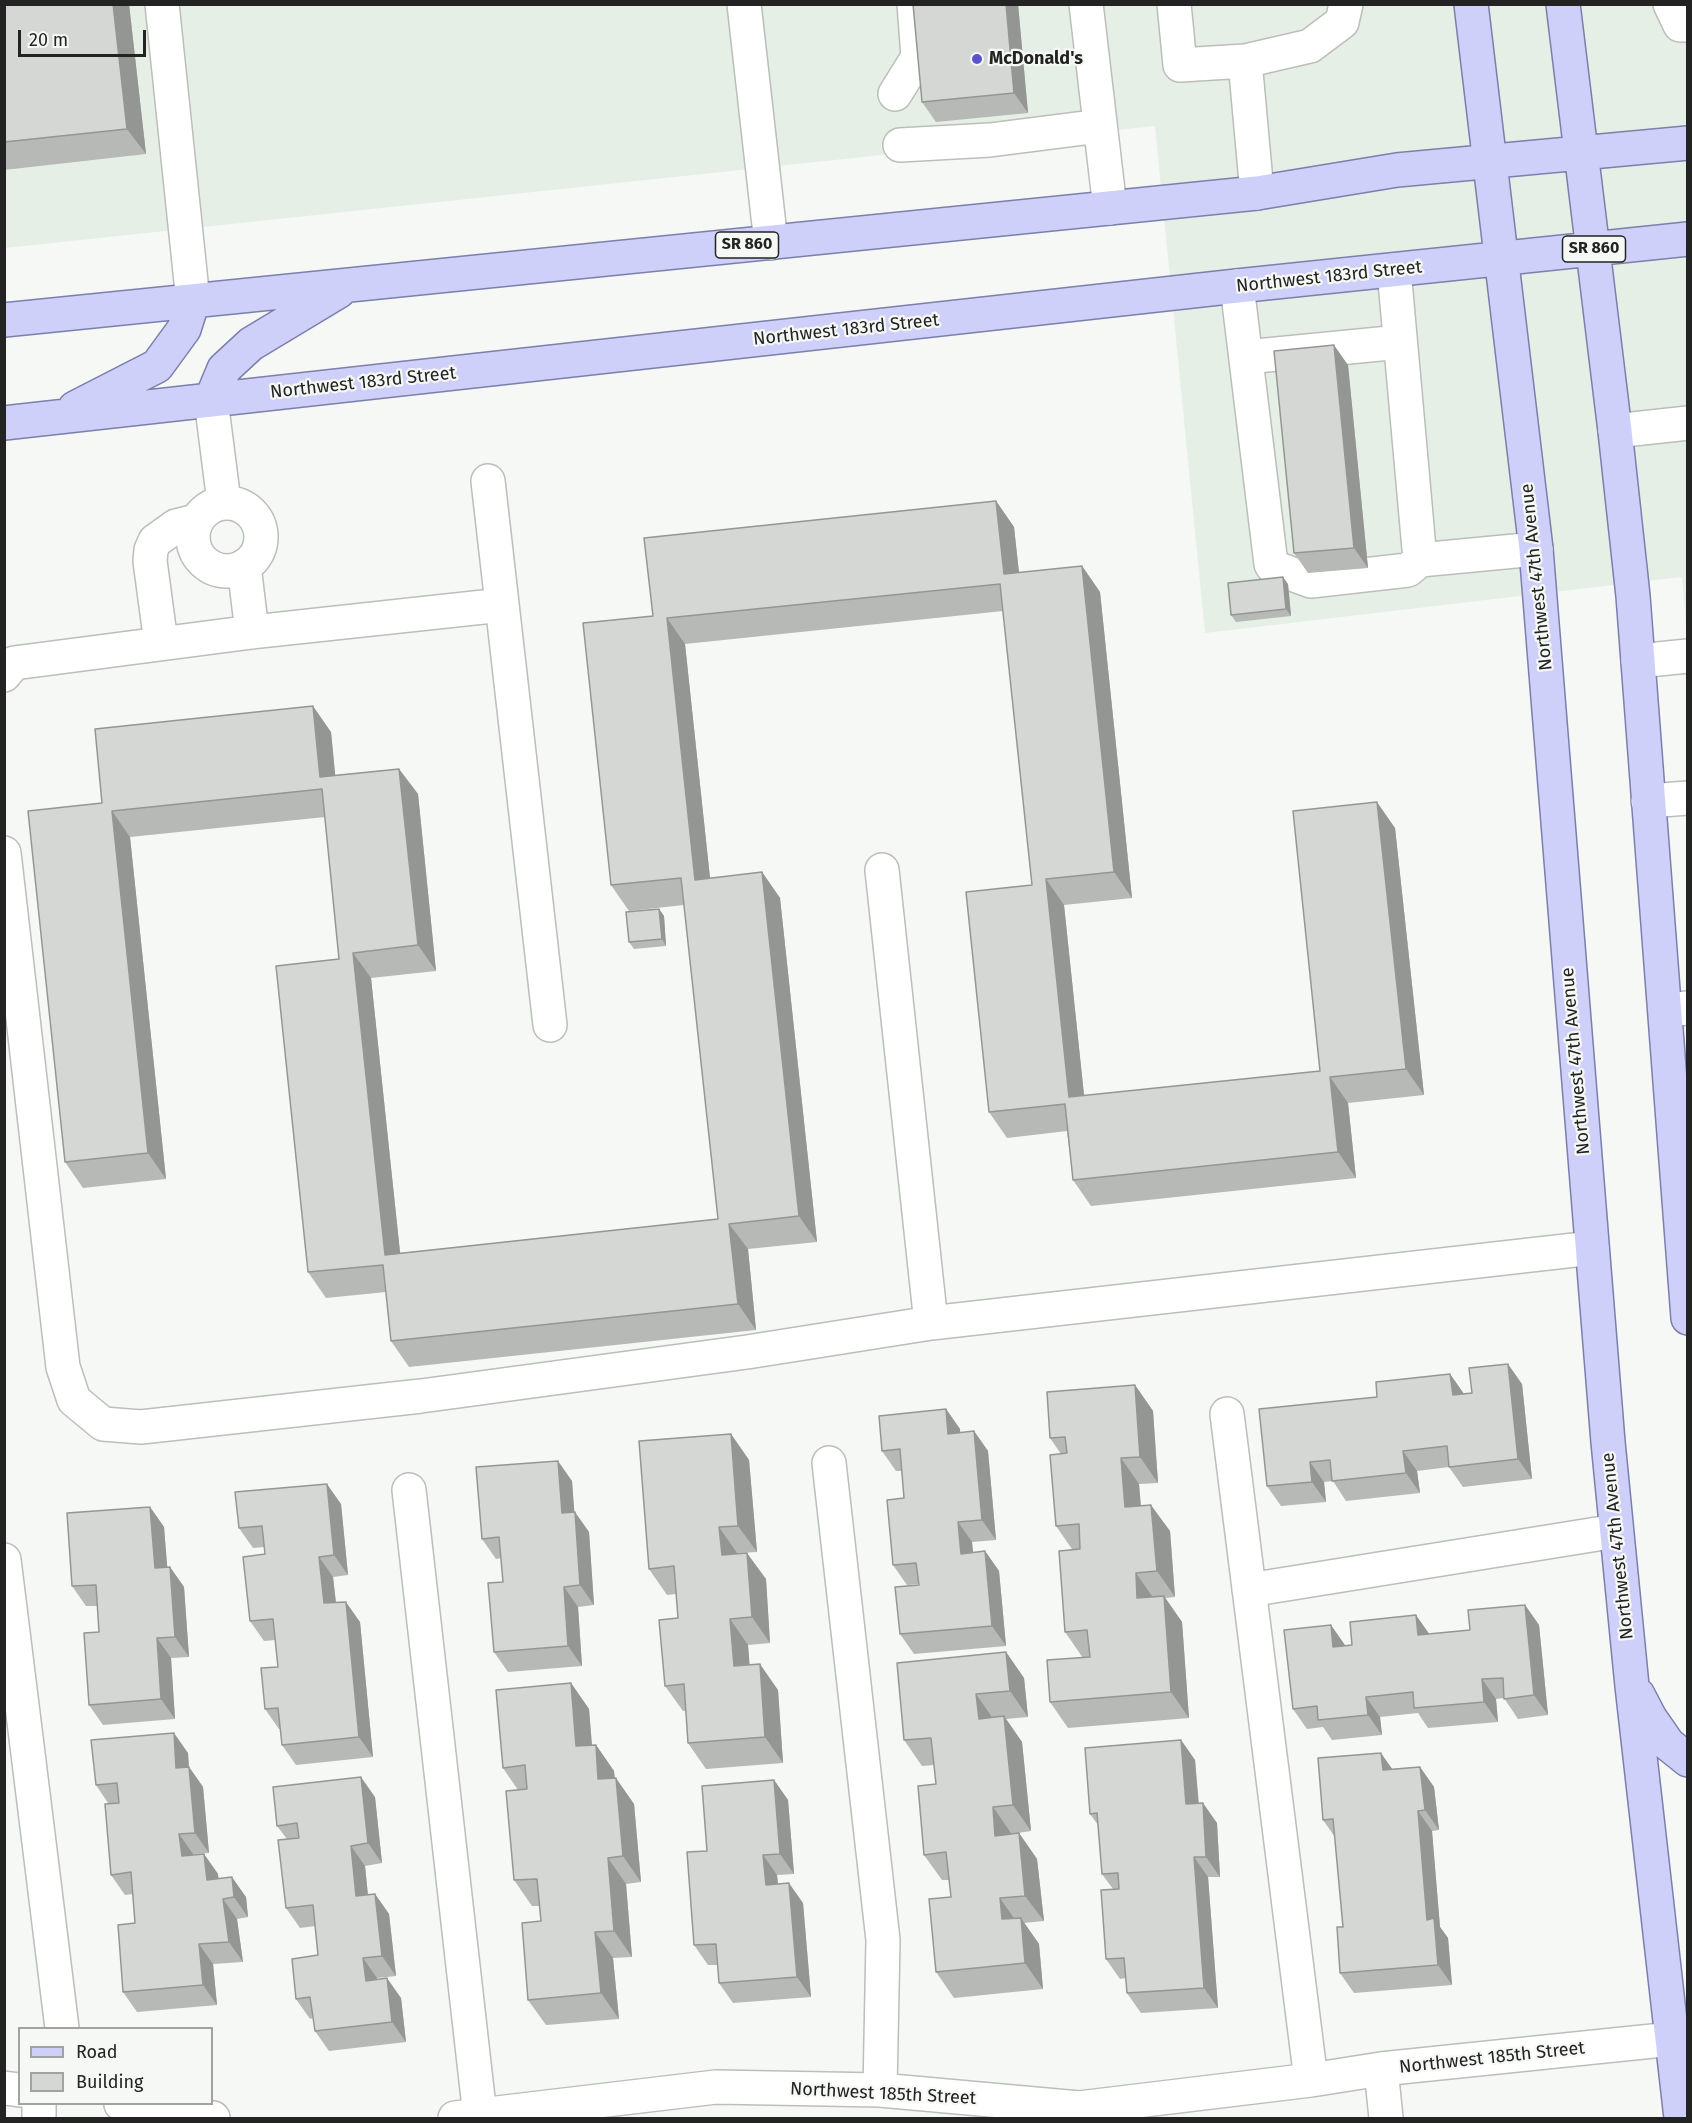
<!DOCTYPE html>
<style>
body{margin:0}
#map{position:relative;width:1692px;height:2123px;overflow:hidden;background:#f5f8f5;font-family:"Fira Sans",sans-serif}
canvas{display:block}
.frame{position:absolute;inset:0;border:6px solid #222322;pointer-events:none}
.legend{position:absolute;left:18px;top:2027px;width:195px;height:78px;box-sizing:border-box;background:#f5f8f5;border:2px solid #a1a3a1;margin:0;padding:8px 10px;list-style:none;font-size:18px;color:#222322}
.legend li{display:flex;align-items:center;gap:12px;height:30px}
.legend b{width:30px;border:2px solid #a1a3a1}
.scale{position:absolute;left:18px;top:30px;width:128px;height:27px;box-sizing:border-box;border:3px solid #222322;border-top:0;padding-left:8px;font-size:18px;line-height:21px;white-space:nowrap;color:#222322;-webkit-text-stroke:4px #f5f8f5;paint-order:stroke}
</style>
<div id="map">
<canvas width="1692" height="2123"></canvas>
<div class="frame"></div>
<ul class="legend">
<li><b style="height:8px;background:#ced0f9"></b>Road</li>
<li><b style="height:16px;background:#d4d7d3"></b>Building</li>
</ul>
<div class="scale">20 m</div>
</div>
<script>
const g = document.querySelector('canvas').getContext('2d');
g.lineJoin = 'round';
function fill(path, color) { g.fillStyle = color; g.fill(path, 'evenodd'); }
const shape = rows => new Path2D(rows.map(r => 'M' + r).join(''));
function strokePath(path, color, width, dash) { g.strokeStyle = color; g.lineWidth = width; g.lineCap = dash ? 'butt' : 'round'; g.setLineDash(dash || []); g.stroke(path); }
function label(font, color, halo, rows, align = 'center') {
  g.font = font + ' "Fira Sans",sans-serif'; g.lineWidth = 4.5; g.setLineDash([]); g.textBaseline = 'middle'; g.strokeStyle = halo; g.fillStyle = color; for (const [text, x, y, turn = 0] of rows) {
    g.save(); g.translate(x, y); g.rotate((+turn || 0) * Math.PI / 180); g.textAlign = isNaN(turn) ? turn : align; if (halo) g.strokeText(text, 0, 0); g.fillText(text, 0, 0); g.restore();
  }
}
fill(shape([
 [4,5,1687,5,1687,635,1682,577,1205,633,1155,126,5,248]
]), '#e6efe5');
const minor = shape([
 [162,4,193,301],
 [744,4,771,243],
 [1086,4,1110,208],
 [1174,4,1180,65,1245,61],
 [1670,4,1680,25,1688,25],
 [895,94,918,57,914,4],
 [900,145,990,140,1100,126],
 [1257,193,1245,61,1310,46,1342,22,1346,4],
 [1394,270,1420,560,1536,549],
 [1237,286,1271,564,1273,567,1311,581,1408,570,1420,560],
 [1246,357,1400,342],
 [211,400,224,502],
 [1615,431,1688,423],
 [488,481,550,1025],
 '193 537a34 34 0 1 1 68 0a34 34 0 1 1-68 0Z',
 [244,566,252,632],
 [161,643,150,561,151,550,155,541,176,526,196,521],
 [1638,661,1688,656],
 [4,675,14,663,252,632,502,605],
 [1648,801,1688,798],
 [4,853,63,1367,74,1400,103,1424,141,1427,421,1396,747,1352,931,1323,1592,1248],
 [882,870,931,1323],
 [1666,1010,1688,1008],
 [1227,1414,1311,2080],
 [829,1463,883,1940,880,2090],
 [409,1490,480,2116],
 [4,1560,62,2028],
 [1249,1590,1616,1531],
 [1381,2069,1386,2118],
 [4,2088,20,2090],
 [39,2104,39,2118],
 [121,2104,213,2118],
 [455,2118,716,2087,880,2090,1079,2108,1311,2080,1381,2069,1672,2039]
]);
const major = shape([
 [1471,4,1536,549,1608,1442,1632,1686,1681,2118],
 [1563,4,1615,431,1633,596,1688,1318],
 [4,320,1257,193,1397,170,1688,143],
 [211,400,224,369,251,344,339,291],
 [75,408,157,366,184,329,193,301],
 [4,423,1237,286,1688,239],
 [1638,1695,1650,1718,1668,1744,1688,1760]
]);
strokePath(minor, '#bbbeba', 36);
strokePath(major, '#7c7fab', 36);
strokePath(minor, '#fff', 33);
strokePath(major, '#ced0f9', 33);
fill(shape([
 [4,4,129,4,146,154,4,170],
 [1018,4,1028,113,936,122,922,102],
 [1348,365,1368,568,1308,573,1294,553],
 [996,501,1014,527,1019,573,1082,566,1100,592,1132,898,1064,905,1084,1096,1320,1071,1395,828,1424,1095,1348,1103,1356,1178,1091,1206,1073,1180,1067,1131,1007,1138,989,1112,1032,885,1003,611,685,644,710,878,762,872,780,898,817,1242,748,1249,756,1330,409,1367,391,1341,386,1292,326,1298,308,1272,339,959,325,817,130,837,166,1179,83,1188,65,1162,102,803,331,732,335,775,399,769,418,794,436,971,371,978,400,1253,718,1219,684,905,629,911,611,885,653,616],
 [1288,584,1291,616,1236,622,1231,615],
 [659,909,664,916,666,946,634,949,629,942],
 [1450,1374,1464,1394,1522,1384,1532,1479,1463,1487,1449,1467,1417,1471,1420,1493,1346,1501,1333,1481,1324,1482,1326,1502,1281,1506,1267,1486,1377,1397],
 [1135,1385,1153,1411,1158,1483,1139,1484,1141,1506,1170,1531,1175,1597,1165,1598,1182,1622,1189,1718,1068,1728,1050,1702,1083,1658,1065,1632,1072,1549,1056,1526,1061,1454,1050,1438],
 [946,1409,960,1429,960,1433,974,1431,988,1451,996,1540,972,1542,973,1553,985,1551,999,1571,1006,1646,914,1654,900,1634,919,1584,907,1585,893,1565,904,1498,902,1471,896,1471,882,1451],
 [731,1434,749,1460,757,1552,737,1553,738,1554,766,1579,770,1643,748,1645,749,1665,778,1690,783,1763,706,1769,688,1743,686,1711,683,1711,665,1686,678,1618,676,1594,667,1595,649,1569],
 [572,1481,574,1512,589,1532,594,1605,578,1607,582,1666,508,1672,494,1652,503,1582,501,1558,496,1559,482,1539],
 [341,1504,348,1575,333,1577,336,1602,360,1622,373,1757,296,1765,282,1745,280,1729,279,1729,265,1709,278,1667,275,1640,264,1641,250,1621,265,1554,264,1547,253,1548,239,1528],
 [150,1507,164,1527,167,1567,170,1567,184,1587,189,1657,171,1658,175,1719,103,1725,89,1705,99,1632,97,1606,86,1606,72,1586],
 [1525,1605,1539,1625,1548,1715,1518,1719,1504,1698,1496,1699,1498,1722,1428,1728,1418,1713,1380,1717,1382,1735,1332,1740,1323,1727,1307,1729,1293,1709,1345,1646,1429,1634,1470,1630],
 [1006,1652,1024,1678,1028,1717,1006,1719,1022,1742,1031,1831,1011,1834,1019,1833,1037,1859,1044,1921,1024,1923,1039,1944,1043,1989,954,1998,936,1972,951,1897,949,1880,942,1880,924,1855,936,1784,934,1765,922,1766,904,1740],
 [571,1683,589,1709,592,1745,596,1745,614,1771,615,1778,634,1804,641,1882,626,1884,632,1957,613,1958,619,2019,546,2025,528,2000,541,1921,539,1906,532,1906,514,1880,518,1790,503,1768],
 [1181,1740,1195,1760,1199,1803,1217,1823,1220,1877,1208,1877,1218,2008,1141,2013,1127,1993,1126,1978,1120,1979,1106,1959,1113,1889,1102,1874,1098,1825,1090,1814],
 [188,1753,189,1767,203,1787,209,1853,193,1854,194,1855,204,1854,218,1874,218,1878,246,1897,248,1917,237,1919,243,1962,213,1964,217,2005,137,2012,123,1992,135,1923,133,1894,125,1895,111,1875,108,1803,96,1785],
 [1420,1767,1434,1787,1439,1830,1432,1831,1440,1927,1448,1938,1452,1985,1354,1993,1340,1973,1343,1927,1335,1837,1323,1820,1393,1769],
 [774,1780,788,1800,794,1874,777,1875,778,1884,803,1903,811,1997,733,2003,719,1983,718,1965,708,1965,694,1945,707,1851],
 [375,1797,382,1863,365,1866,368,1895,375,1894,389,1914,396,1976,377,1978,377,1979,401,1998,406,2042,329,2051,315,2031,313,2018,310,2019,296,1999,318,1955,315,1926,300,1928,286,1908,287,1839,277,1826]
]), '#b6b9b5');
fill(shape([
 [113,4,129,4,146,154,127,129],
 [1006,4,1018,4,1028,113,1014,93],
 [1334,345,1348,365,1368,568,1354,548],
 [996,501,1014,527,1022,600,1004,574],
 [1082,566,1100,592,1132,898,1114,872],
 [1283,577,1288,584,1291,616,1286,609],
 [667,618,685,644,713,906,695,880],
 [313,706,331,732,338,803,320,777],
 [399,769,418,794,436,971,418,945],
 [1377,802,1395,828,1424,1095,1406,1069],
 [112,811,130,837,166,1179,148,1153],
 [762,872,780,898,817,1242,799,1216],
 [1046,879,1064,905,1087,1123,1069,1097],
 [659,909,664,916,666,946,662,939],
 [353,953,371,978,403,1280,385,1255],
 [1330,1077,1348,1103,1356,1178,1338,1152],
 [729,1224,748,1249,756,1330,738,1304],
 [1508,1364,1522,1384,1532,1479,1518,1459],
 [1450,1374,1464,1394,1453,1395],
 [1135,1385,1153,1411,1158,1483,1140,1457],
 [946,1409,960,1429,962,1454,948,1434],
 [974,1431,988,1451,996,1540,982,1520],
 [731,1434,749,1460,757,1552,738,1526],
 [1403,1451,1417,1471,1420,1493,1406,1473],
 [1121,1458,1139,1484,1143,1533,1125,1507],
 [558,1461,572,1481,576,1533,562,1513],
 [1310,1462,1324,1482,1326,1502,1312,1482],
 [327,1484,341,1504,348,1575,334,1555],
 [1151,1505,1170,1531,1175,1597,1157,1571],
 [150,1507,164,1527,169,1588,155,1568],
 [575,1512,589,1532,594,1605,580,1585],
 [958,1522,972,1542,975,1574,961,1554],
 [719,1527,737,1553,740,1581,722,1555],
 [985,1551,999,1571,1006,1646,992,1626],
 [747,1553,766,1579,770,1643,752,1617],
 [319,1557,333,1577,338,1623,324,1603],
 [170,1567,184,1587,189,1657,175,1637],
 [1136,1573,1154,1599,1137,1598],
 [564,1587,578,1607,582,1666,568,1646],
 [1164,1596,1182,1622,1189,1718,1171,1692],
 [346,1602,360,1622,373,1757,359,1737],
 [1525,1605,1539,1625,1548,1715,1534,1695],
 [1416,1615,1430,1635,1418,1635],
 [730,1619,748,1645,752,1692,734,1666],
 [1331,1625,1345,1645,1347,1667,1333,1647],
 [157,1638,171,1658,175,1719,161,1699],
 [1006,1652,1024,1678,1028,1717,1010,1691],
 [760,1664,778,1690,783,1763,765,1737],
 [1482,1679,1496,1699,1498,1722,1484,1702],
 [571,1683,589,1709,594,1772,576,1746],
 [976,1694,994,1720,979,1719],
 [1366,1697,1380,1717,1382,1735,1368,1715],
 [1004,1716,1022,1742,1031,1831,1013,1805],
 [174,1733,188,1753,190,1788,176,1768],
 [1181,1740,1195,1760,1200,1824,1186,1804],
 [596,1745,614,1771,617,1805,598,1779],
 [1381,1753,1395,1773,1383,1770],
 [189,1767,203,1787,209,1853,195,1833],
 [1420,1767,1434,1787,1439,1830,1425,1810],
 [361,1777,375,1797,382,1863,368,1843],
 [616,1778,634,1804,641,1882,623,1856],
 [774,1780,788,1800,794,1874,780,1854],
 [1203,1803,1217,1823,1220,1877,1206,1857],
 [993,1807,1011,1833,1013,1861,995,1836],
 [1418,1811,1432,1831,1440,1927,1448,1938,1452,1985,1438,1965,1427,1920],
 [1019,1833,1037,1859,1044,1921,1025,1896],
 [179,1834,193,1854,196,1876,182,1856],
 [351,1846,365,1866,370,1916,356,1896],
 [204,1854,218,1874,221,1900,207,1880],
 [763,1855,777,1875,780,1905,766,1885],
 [1194,1857,1208,1877,1218,2008,1204,1988],
 [608,1858,626,1884,632,1957,614,1931],
 [232,1877,246,1897,248,1917,234,1897],
 [789,1883,803,1903,811,1997,797,1977],
 [375,1894,389,1914,396,1976,382,1956],
 [1000,1898,1018,1924,1002,1919],
 [223,1899,237,1919,243,1962,229,1942],
 [1021,1918,1039,1944,1043,1989,1025,1963],
 [595,1932,613,1958,619,2019,601,1993],
 [199,1944,213,1964,217,2005,203,1985],
 [363,1958,377,1978,380,2001,366,1981],
 [387,1978,401,1998,406,2042,392,2022]
]), '#949694');
const building = shape([
 [4,4,113,4,127,129,4,142,4,4],
 [913,4,1006,4,1014,93,922,102,913,4],
 [1334,345,1354,548,1294,553,1274,351,1334,345],
 [996,501,1004,574,1082,566,1114,872,1046,879,1069,1097,1320,1071,1293,811,1377,802,1406,1069,1330,1077,1338,1152,1073,1180,1065,1104,989,1112,966,892,1032,885,1000,584,667,618,695,880,762,872,799,1216,729,1224,738,1304,391,1341,383,1265,308,1272,276,966,339,959,322,789,112,811,148,1153,65,1162,28,811,102,803,95,729,313,706,320,777,399,769,418,945,353,953,385,1255,718,1219,681,878,611,885,583,623,653,616,644,538,996,501],
 [1283,577,1286,609,1231,615,1228,583,1283,577],
 [659,909,662,939,629,942,626,912,659,909],
 [1508,1364,1518,1459,1449,1467,1447,1446,1403,1451,1406,1473,1332,1481,1330,1460,1310,1462,1312,1482,1267,1486,1259,1409,1377,1397,1376,1382,1450,1374,1453,1395,1472,1393,1469,1368,1508,1364],
 [1135,1385,1140,1457,1121,1458,1125,1507,1151,1505,1157,1571,1136,1573,1137,1598,1164,1596,1171,1692,1050,1702,1047,1660,1090,1657,1087,1630,1065,1632,1059,1551,1080,1549,1079,1524,1056,1526,1050,1455,1067,1453,1065,1437,1050,1438,1047,1392,1135,1385],
 [946,1409,948,1434,974,1431,982,1520,958,1522,961,1554,985,1551,992,1626,900,1634,895,1587,919,1585,916,1563,893,1565,887,1500,904,1498,900,1449,882,1451,879,1416,946,1409],
 [731,1434,738,1526,719,1527,722,1555,747,1553,752,1617,730,1619,734,1666,760,1664,765,1737,688,1743,684,1684,665,1686,659,1620,678,1618,674,1566,649,1569,639,1441,731,1434],
 [558,1461,562,1513,575,1512,580,1585,564,1587,568,1646,494,1652,488,1583,503,1582,499,1537,482,1539,476,1467,558,1461],
 [327,1484,334,1555,319,1557,324,1603,346,1602,359,1737,282,1745,278,1708,265,1709,261,1668,278,1667,273,1619,250,1621,243,1557,265,1554,262,1526,239,1528,235,1492,327,1484],
 [150,1507,155,1568,170,1567,175,1637,157,1638,161,1699,89,1705,84,1633,99,1632,96,1585,72,1586,67,1513,150,1507],
 [1525,1605,1534,1695,1504,1699,1503,1678,1482,1679,1484,1702,1414,1708,1413,1692,1366,1697,1368,1715,1318,1720,1317,1706,1293,1709,1284,1630,1331,1625,1333,1647,1352,1645,1350,1622,1416,1615,1418,1635,1470,1630,1468,1610,1525,1605],
 [1006,1652,1010,1691,976,1694,979,1719,1004,1716,1013,1805,993,1807,995,1836,1019,1833,1025,1896,1000,1898,1002,1919,1021,1918,1025,1963,936,1972,929,1899,951,1897,946,1852,924,1855,918,1786,936,1784,931,1738,904,1740,897,1663,1006,1652],
 [571,1683,576,1746,596,1745,598,1779,616,1778,623,1856,608,1858,614,1931,595,1932,601,1993,528,2000,522,1923,541,1921,537,1879,514,1880,506,1791,527,1789,525,1765,503,1768,496,1690,571,1683],
 [174,1733,176,1768,189,1767,195,1833,179,1834,182,1856,204,1854,207,1880,232,1877,234,1897,223,1899,229,1942,199,1944,203,1985,123,1992,118,1925,135,1923,131,1872,111,1875,105,1804,119,1803,117,1783,96,1785,91,1740,174,1733],
 [1181,1740,1186,1804,1203,1803,1206,1857,1194,1857,1204,1988,1127,1993,1124,1958,1106,1959,1101,1890,1119,1889,1118,1873,1102,1874,1097,1813,1090,1814,1085,1748,1181,1740],
 [1381,1753,1383,1770,1420,1767,1425,1810,1418,1811,1427,1920,1434,1918,1438,1965,1340,1973,1337,1927,1343,1927,1333,1819,1323,1820,1318,1758,1381,1753],
 [361,1777,368,1843,351,1846,356,1896,375,1894,382,1956,363,1958,366,1981,387,1978,392,2022,315,2031,310,1997,296,1999,292,1959,318,1955,313,1905,286,1908,278,1840,299,1838,297,1823,277,1826,273,1787,361,1777],
 [774,1780,780,1854,763,1855,766,1885,789,1883,797,1977,719,1983,716,1944,694,1945,687,1852,707,1851,702,1786,774,1780]
]);
fill(building, '#d4d7d3');
strokePath(building, '#949694', 1.5);
for (const [x, y, r, color] of [
 [977,59,6,"#5b53cb"]
]) { const dot = new Path2D(); dot.arc(x, y, r, 0, 2 * Math.PI); g.fillStyle = color; g.fill(dot); strokePath(dot, '#f5f8f5', 2); }
for (const [x, y, w] of [
 [747,245,63],
 [1594,249,63]
]) { const box = new Path2D(); box.roundRect(x - w / 2, y - 13, w, 26, 4.5); g.fillStyle = '#f5f8f5'; g.fill(box); strokePath(box, '#222322', 1.5); }
label('bold 16px', '#222322', null, [
 ["SR 860",747,245],
 ["SR 860",1594,249]
]);
label('bold 18px', '#222322', '#f5f8f5', [
 ["McDonald's",989,59]
], 'left');
label('18px', '#222322', '#f5f8f5', [
 ["Northwest 183rd Street",1329,277,-6],
 ["Northwest 183rd Street",846,330,-6],
 ["Northwest 183rd Street",363,383,-6],
 ["Northwest 47th Avenue",1537,577,-96],
 ["Northwest 47th Avenue",1576,1061,-95],
 ["Northwest 47th Avenue",1618,1546,-96],
 ["Northwest 185th Street",1492,2058,-6],
 ["Northwest 185th Street",883,2094,3]
]);
</script>
